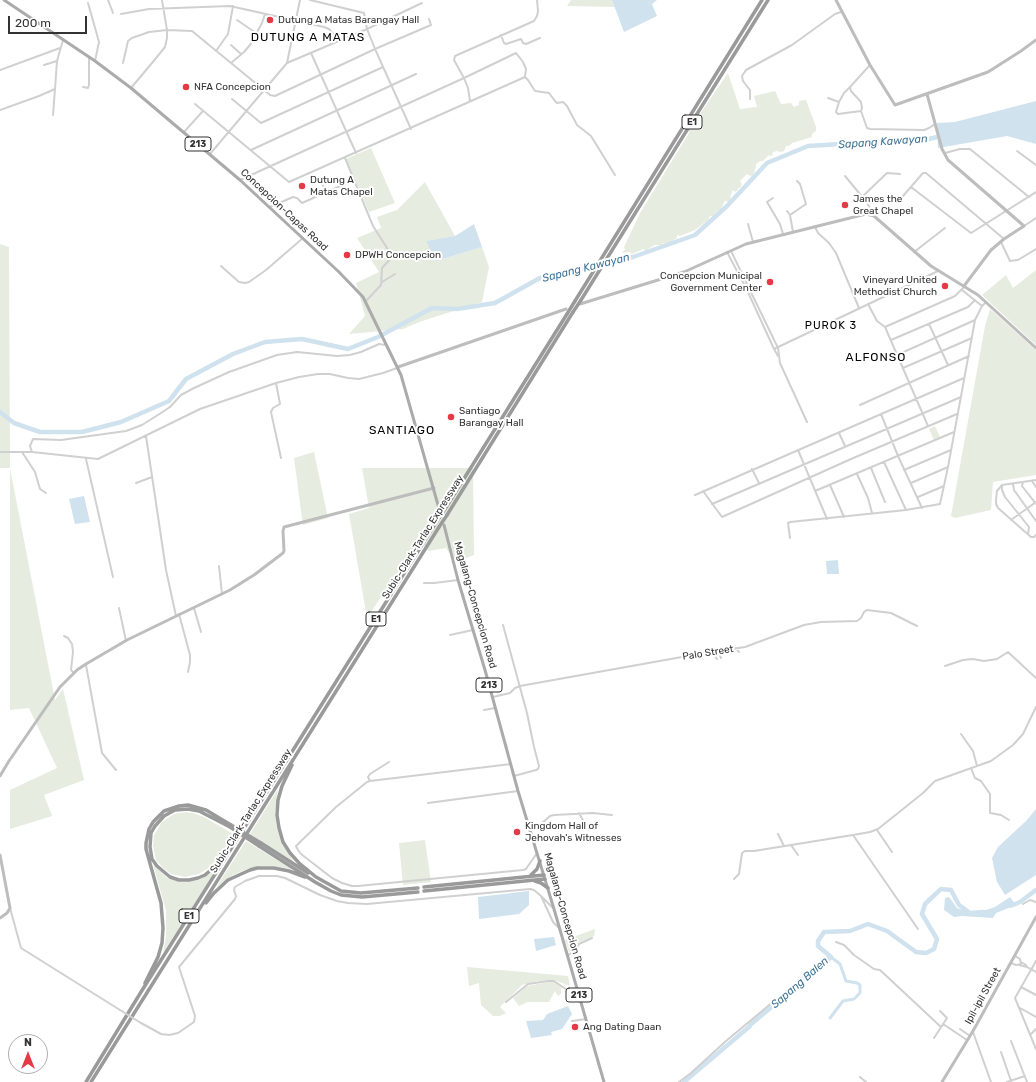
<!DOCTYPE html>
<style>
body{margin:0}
#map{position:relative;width:1036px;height:1082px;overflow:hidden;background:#fff;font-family:Rubik,sans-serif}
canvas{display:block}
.north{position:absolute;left:8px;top:1034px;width:40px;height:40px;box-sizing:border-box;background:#fff;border:1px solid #adadad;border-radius:50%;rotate:0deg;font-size:11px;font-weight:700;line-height:16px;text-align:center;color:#333}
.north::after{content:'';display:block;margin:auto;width:14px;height:18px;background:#e63946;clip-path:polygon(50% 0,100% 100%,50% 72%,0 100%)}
.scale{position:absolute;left:8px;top:16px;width:79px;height:18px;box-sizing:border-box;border:2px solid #333;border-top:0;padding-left:5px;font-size:12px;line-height:14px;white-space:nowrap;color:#333;-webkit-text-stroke:3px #fff;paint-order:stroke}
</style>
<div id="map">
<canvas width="1036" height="1082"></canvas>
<div class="north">N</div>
<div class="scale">200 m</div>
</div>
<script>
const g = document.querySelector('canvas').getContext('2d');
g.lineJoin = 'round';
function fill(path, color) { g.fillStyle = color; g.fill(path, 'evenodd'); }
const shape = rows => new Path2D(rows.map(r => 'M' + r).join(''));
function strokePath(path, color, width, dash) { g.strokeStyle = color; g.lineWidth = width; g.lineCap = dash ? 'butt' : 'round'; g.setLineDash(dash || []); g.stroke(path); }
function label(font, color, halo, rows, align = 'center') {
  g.font = font + ' Rubik,sans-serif'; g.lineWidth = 4; g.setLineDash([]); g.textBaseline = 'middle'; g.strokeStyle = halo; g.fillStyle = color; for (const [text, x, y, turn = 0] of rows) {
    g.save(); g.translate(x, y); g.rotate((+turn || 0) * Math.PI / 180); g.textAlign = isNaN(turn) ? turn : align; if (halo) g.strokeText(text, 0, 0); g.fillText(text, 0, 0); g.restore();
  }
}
fill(shape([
 [571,0,612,0,615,7,567,6],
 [728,73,740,109,757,107,754,96,775,91,781,104,791,103,794,107,799,105,799,101,806,100,816,127,816,131,812,134,812,137,792,143,789,146,786,146,784,151,781,152,776,151,772,153,773,155,770,156,769,155,763,161,760,161,756,164,756,167,753,175,750,176,747,174,740,181,742,184,740,188,738,188,738,190,735,192,733,190,731,194,730,202,725,201,719,212,717,211,713,216,710,216,708,220,695,230,680,236,677,235,677,238,671,242,666,244,663,243,662,245,655,245,645,251,644,249,632,254,629,252,622,253,625,249,624,247,640,213,689,133,689,130],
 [371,148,395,203,369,212,346,159],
 [425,182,455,236,427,241,436,261,482,247,489,267,482,302,422,321,403,329,349,334,365,316,356,283,379,272,357,238,381,228,377,217,397,210],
 [0,244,9,247,10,468,55,700,63,689,84,780,44,795,52,816,10,829,10,790,57,768,29,708,10,710,10,468,0,468],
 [1036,270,1036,345,982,295,1006,275,1013,288],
 [990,309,1036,350,1036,475,993,482,991,510,955,518,951,516,985,326],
 [935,426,940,437,934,440,929,429],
 [314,452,328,518,303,525,294,458],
 [362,468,473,468,474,555,456,562,446,548,429,551,418,542,367,618,349,514,369,508],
 [278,789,275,812,277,828,282,844,294,862,250,834],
 [185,812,193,813,204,817,235,835,224,851,210,867,199,874,185,877,171,874,163,868,156,860,153,846,154,835,162,822,174,814],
 [425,840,431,882,403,885,399,843],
 [246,841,290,868,290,869,273,866,262,866,247,869,233,875,217,887,217,886],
 [153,864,167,878,181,882,194,881,201,879,216,869,163,953,166,936,166,911],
 [595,929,594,936,578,943,573,950,569,952,565,940],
 [467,967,568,976,570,986,554,980,538,981,522,985,500,1007,506,1013,500,1016,493,1016,481,1005,479,983,469,986],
 [549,982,554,982,561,987,561,994,558,996,555,991,549,1002,528,1002,519,1006,513,998,527,986]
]), '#e6ecdf');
fill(shape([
 [612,0,657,0,652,4,657,16,624,32],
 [1036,101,1036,144,1007,136,938,148,937,123,955,122],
 [474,224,482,247,436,261,426,241,455,236],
 [84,496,90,522,75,524,69,499],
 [838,560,839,574,827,574,826,561],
 [1036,809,1036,875,1005,895,997,882,992,858,998,847,1026,821],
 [529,891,529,905,519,914,479,919,478,897],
 [949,897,957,908,974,914,995,907,1010,897,1016,905,996,913,993,918,962,916,954,917,944,910,945,898],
 [554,937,556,945,536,951,534,939],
 [568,1006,572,1014,562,1029,551,1032,552,1035,531,1038,526,1021,543,1020,547,1014]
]), '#cfe2ee');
strokePath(shape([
 [817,947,818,946]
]), '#cfe2ee', 1);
strokePath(shape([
 [830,1018,843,1001,854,999,860,993,860,985,857,983,846,981,840,964,831,957]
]), '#cfe2ee', 3);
strokePath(shape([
 [0,412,14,423,40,432,82,432,121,422,169,401,186,379,233,354,265,342,302,339,348,349,378,337,432,308,457,309,495,303,540,278,633,257,695,235,727,206,767,163,808,146,857,143,915,142,942,136],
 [1010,906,1020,902,1036,890],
 [750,1025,831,957,818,946,818,941,824,932,850,931,868,924,887,931,916,952,926,953,934,949,937,939,922,914,925,904,941,889,951,890,959,905,970,913,984,912],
 [684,1082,750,1026]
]), '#cfe2ee', 4.5);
strokePath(shape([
 [108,0,113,13],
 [310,0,364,13,367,29,375,49,411,129],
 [88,3,99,42,95,61],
 [121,14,149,9,230,6,324,27,329,29,338,40],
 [237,20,256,33],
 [501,35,504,43,506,44,521,39,523,43,526,44,540,38],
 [231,45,241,54],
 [216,51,228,34,233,6],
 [311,53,356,153],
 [123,63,128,41,132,38,149,32,167,30,192,31,270,95,275,96,375,49,431,25,429,19],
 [231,63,244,52,250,45,262,23,265,14],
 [287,63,300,0],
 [44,65,57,61],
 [0,70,60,48],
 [525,77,528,80,535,91,549,93,555,101,557,103,563,102,567,106,577,125,591,136,615,175],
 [83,87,88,88,89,85,89,57],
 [131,88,152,63,165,47,167,38,167,30,162,0],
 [828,98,839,102,836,112,838,114,861,111,862,108,861,102,851,91,850,87,870,65],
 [232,99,261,123,383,67],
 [750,99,750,90,743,81,742,76,746,70,792,45,835,14,841,12],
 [470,101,468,88,464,78,516,53,523,62,526,69,525,77],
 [839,102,844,93,850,87],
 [195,104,289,182,525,77],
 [0,110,39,96,55,89,57,61,63,40],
 [861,111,867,128,870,129,924,130,929,128,935,124],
 [53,115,55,89],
 [184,132,203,111],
 [251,150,416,74],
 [1017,151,1036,165],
 [945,153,960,149,970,149,1029,197],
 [210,154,287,63,367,29,422,3],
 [345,158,373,226,387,248,392,257,382,268,381,285,366,301],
 [845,176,864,199,873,212,874,216],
 [321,178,325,192],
 [240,180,464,78,454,60,455,56,534,21,537,16,538,11,537,0],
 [911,187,971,233,1036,192],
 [903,196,923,173,926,173,1004,239],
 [862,197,887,173,900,174],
 [773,198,767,202,780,224,783,234],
 [270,207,293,197,297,198,302,203,354,180],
 [787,211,790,215],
 [748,224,753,242],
 [1024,226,1036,218],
 [815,227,818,233,829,243,836,253,859,308],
 [793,232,790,215,806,204,800,184,797,181],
 [1001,242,1010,261,1018,260,1036,249],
 [731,251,778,348,780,363,807,422],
 [727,252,747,290,774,349,778,356],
 [914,252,945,228],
 [221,266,239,282,245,283,249,282,266,270,303,238],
 [382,282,395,274],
 [962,290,982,306],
 [868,304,877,321,885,327,928,426],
 [929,324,948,365],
 [885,327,955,296,964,287],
 [891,340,968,307,975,300],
 [774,349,938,271],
 [897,355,975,320],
 [903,368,972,338],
 [276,383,280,404,273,408,271,412,281,458],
 [860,405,969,356],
 [881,414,898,456,922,508],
 [839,433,845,446],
 [146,436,166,570,176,616],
 [798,450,827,519],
 [0,452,32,452,98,459,200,409,276,383,299,377,318,374,330,374,348,378,359,379,383,373,397,368],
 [22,452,35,472,40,489,46,493],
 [32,452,30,446,33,439,61,440,126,431,142,425,161,413,170,407,181,395,194,388,229,372,277,355,297,352,337,356,350,355,361,352,379,344,386,345],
 [86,459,113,577],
 [884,462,906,510],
 [871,468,885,502],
 [752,469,759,483],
 [904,470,951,450],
 [857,474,868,498,872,513],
 [1036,480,1002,485,997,491,996,500,996,504,998,508,1031,537,1034,537,1036,535],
 [1032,481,1036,487],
 [1023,482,1022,486,1036,504],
 [136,483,152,477],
 [911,483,948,467],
 [1013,484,1014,490,1036,521],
 [830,485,844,517],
 [1002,485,1002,490,1005,497,1029,527,1028,534],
 [703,491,722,517,851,459,957,414],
 [815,491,954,432],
 [695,495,964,378],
 [918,497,944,486],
 [712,504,961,397],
 [1011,520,1036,502],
 [790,538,788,523,790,522,906,510,940,504,948,467,975,320,982,306,986,302],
 [219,566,222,594],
 [424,583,434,583,458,580],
 [119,608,126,641],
 [194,608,201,632],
 [179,614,190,655,190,662,188,672],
 [503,625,527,713,534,747,539,766,538,769,536,770,514,776],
 [450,635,473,630],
 [64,636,68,638,72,644,73,652,71,670,74,673],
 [736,648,739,652],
 [718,651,721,658],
 [712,652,717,659],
 [708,657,708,652],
 [86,665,102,753,116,770],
 [945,666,963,660,973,659,984,661,997,659,1008,652,1036,678],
 [493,697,510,693,515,688,520,686,693,655,745,647,804,625,821,622,857,621,861,618,864,612,867,610,891,613,917,626],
 [484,710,495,708],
 [961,734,973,751,977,766],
 [389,762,370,774,368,777,370,781,511,764],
 [971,768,975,778,981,781,990,794,990,813,1001,815,1009,820],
 [370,781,367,782,336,807,296,846,298,850,301,854,332,878,342,883,352,886,358,886,523,870,526,869,537,853],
 [428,803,518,791],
 [579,813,586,826],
 [529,826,541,824,550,816,554,815,593,813,612,815],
 [877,830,892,852],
 [778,834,784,846],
 [853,835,918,929],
 [791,845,798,855],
 [734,879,739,874,742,853,745,851,754,851,853,835,870,832,878,829,923,793,935,781,991,761,1013,745,1023,734,1036,707],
 [542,897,553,908],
 [1023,904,1030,900,1036,902],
 [10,908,21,948,120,1010],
 [836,942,844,945,854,955,874,969,880,970,941,1027],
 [568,955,574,952,579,944,592,938],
 [1036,961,1015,998,1036,1049],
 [1011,963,1016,965,1021,964,1020,959,1015,956],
 [1019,965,1027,967,1026,965,1021,962],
 [1027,967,1036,972],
 [1021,987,1036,995],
 [506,1002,528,984,548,981,554,981,567,990,578,993],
 [1020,1008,1036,1017],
 [572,1021,586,1019],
 [141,1023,161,1034,169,1035,178,1033,194,1022,195,1016,179,967,235,899,236,896,234,890,235,887,245,881,259,876,277,876,285,878,320,895,337,901,348,903,367,904,530,889,534,890,541,896,553,922,559,928],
 [943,1024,967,1040],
 [960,1029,970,1036],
 [973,1032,991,1082],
 [1030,1035,1036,1029],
 [934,1038,947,1018,940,1011],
 [1011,1041,1027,1082],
 [1001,1052,1011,1081],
 [860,1077,866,1082],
 [679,1082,691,1073,726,1041,815,967],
 [1007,1082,1025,1076]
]), '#d0d0d0', 2);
strokePath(shape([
 [836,0,870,65,895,105,988,72,1021,51,1036,40],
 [927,94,942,149,948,160,1024,226,1004,239,991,250,964,286],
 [580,304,684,272,746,244,866,214,874,216,931,266,978,295,1036,348],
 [398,367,566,309],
 [0,776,9,761,60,687,77,670,86,664,127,640,230,590,254,575,283,553,284,551,283,531,284,527,434,488],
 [0,855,10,908,7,913,0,918],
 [942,1082,973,1031,1036,917]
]), '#bdbdbd', 3);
strokePath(shape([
 [4,0,95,61,131,88,240,180,339,272,363,297,401,375,440,512],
 [444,525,458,580,485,670,518,791,554,909,604,1082]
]), '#ababab', 3);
strokePath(shape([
 [581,300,768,0],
 [575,301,762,0],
 [445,509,567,314],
 [447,515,573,312],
 [292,765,282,786,278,800,277,815,279,828,283,842,290,853,299,863,316,877,341,891,361,893,418,888],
 [261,843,308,873],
 [259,846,315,882,331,891,341,895,362,897,418,892],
 [229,850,213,868,205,875,198,878,189,880,179,880,170,877,157,866,152,859,150,847,151,833,155,826,164,816,175,810,188,809,199,811,230,827],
 [530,876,537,869,540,861],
 [535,881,541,883,548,888],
 [424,887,544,875],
 [424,891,545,879],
 [206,903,214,893,228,880,250,870,257,868,274,868,289,871,305,877],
 [145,983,158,957,162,943,163,928,161,903,146,849,146,843,149,829,153,822,164,811,179,806,188,805,206,810,231,825],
 [86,1082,141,992,437,521],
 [91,1082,439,527]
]), '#9a9a9a', 3.5);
strokePath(shape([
 [120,1010,141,1023]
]), '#d0d0d0', 2);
strokePath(shape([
 [573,312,581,300],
 [567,314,575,301],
 [437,521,445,509],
 [439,527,447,515],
 [231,825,261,843],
 [230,827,259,846]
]), '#9a9a9a', 3.5);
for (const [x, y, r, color] of [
 [270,20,4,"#e63946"],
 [186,87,4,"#e63946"],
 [302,186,4,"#e63946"],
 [845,205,4,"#e63946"],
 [347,255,4,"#e63946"],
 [770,282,4,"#e63946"],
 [945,286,4,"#e63946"],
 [451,417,4,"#e63946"],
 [517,832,4,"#e63946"],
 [575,1027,4,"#e63946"]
]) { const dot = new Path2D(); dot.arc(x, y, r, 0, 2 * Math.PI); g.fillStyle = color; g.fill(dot); strokePath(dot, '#fff', 1.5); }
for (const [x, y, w] of [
 [692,122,20],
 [198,144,26],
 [376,619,20],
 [489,685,26],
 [189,916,20],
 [579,995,26]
]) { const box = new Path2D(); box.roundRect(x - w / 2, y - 7, w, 14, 3); g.fillStyle = '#fff'; g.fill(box); strokePath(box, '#333', 1); }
label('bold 9px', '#333', null, [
 ["E1",692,122],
 ["213",198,144],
 ["E1",376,619],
 ["213",489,685],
 ["E1",189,916],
 ["213",579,995]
]);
label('10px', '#333', '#fff', [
 ["Dutung A Matas Barangay Hall",278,20],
 ["NFA Concepcion",194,87],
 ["Dutung A",310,180],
 ["Matas Chapel",310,192],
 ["James the",853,199],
 ["Great Chapel",853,211],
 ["DPWH Concepcion",355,255],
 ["Concepcion Municipal",762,276,"right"],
 ["Government Center",762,288,"right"],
 ["Vineyard United",937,280,"right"],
 ["Methodist Church",937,292,"right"],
 ["Santiago",459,411],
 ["Barangay Hall",459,423],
 ["Kingdom Hall of",525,826],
 ["Jehovah's Witnesses",525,838],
 ["Ang Dating Daan",583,1027]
], 'left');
label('10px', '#333', '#fff', [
 ["Concepcion-Capas Road",284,210,43],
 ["Subic-Clark-Tarlac Expressway",423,537,-58],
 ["Magalang-Concepcion Road",475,605,74],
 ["Palo Street",708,653,-9],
 ["Subic-Clark-Tarlac Expressway",251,811,-58],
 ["Magalang-Concepcion Road",565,916,74],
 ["Ipil-ipil Street",983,996,-61]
]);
label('italic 11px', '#3f7597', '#fff', [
 ["Sapang Kawayan",883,142,-4],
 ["Sapang Kawayan",586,268,-14],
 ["Sapang Balen",800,983,-41]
]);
g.letterSpacing = '1px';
label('11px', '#000', '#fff', [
 ["PUROK 3",831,326]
]);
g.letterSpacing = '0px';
g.letterSpacing = '1px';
label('12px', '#000', '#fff', [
 ["DUTUNG A MATAS",308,38],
 ["ALFONSO",876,358],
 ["SANTIAGO",402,431]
]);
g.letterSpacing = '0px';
</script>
